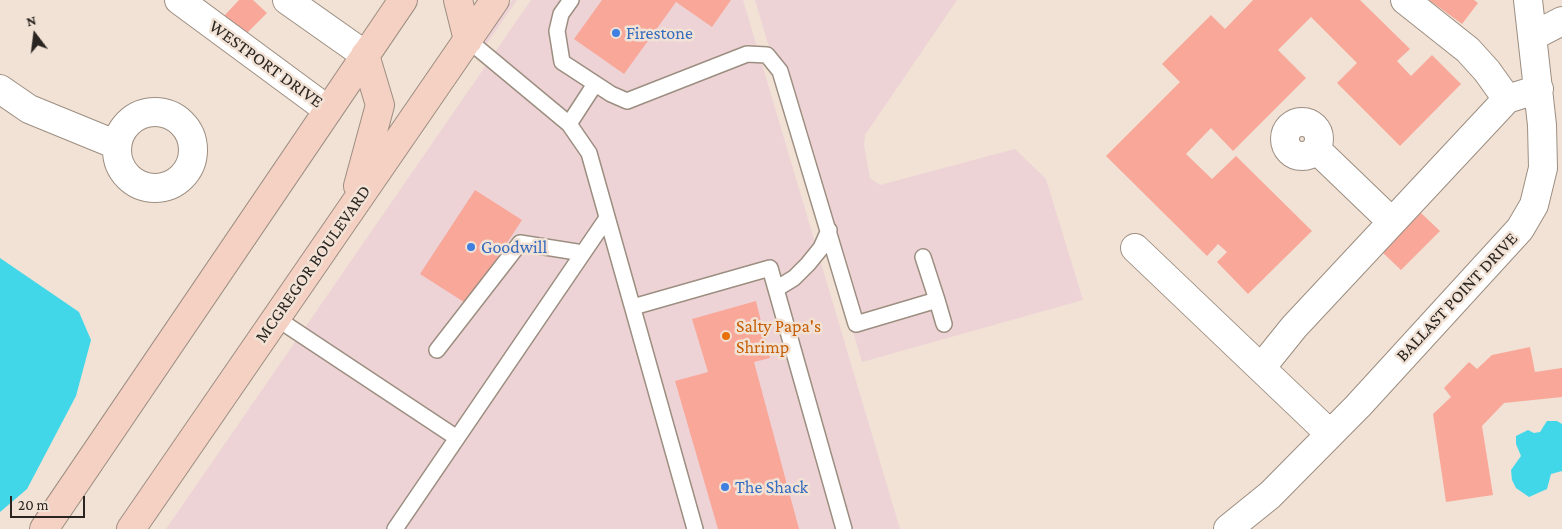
<!DOCTYPE html>
<style>
body{margin:0}
#map{position:relative;width:1562px;height:529px;overflow:hidden;background:#f1e2d5;font-family:"Crimson Pro",serif}
canvas{display:block}
.north{position:absolute;left:10px;top:10px;width:50px;height:50px;-webkit-text-stroke:4px #f1e2d5;paint-order:stroke;rotate:345deg;font-size:14px;font-weight:700;line-height:20px;text-align:center;color:#2a2520}
.north::after{content:'';display:block;margin:auto;width:18px;height:22px;background:#2a2520;clip-path:polygon(50% 0,100% 100%,50% 72%,0 100%)}
.scale{position:absolute;left:10px;top:496px;width:75px;height:22px;box-sizing:border-box;border:2px solid #2a2520;border-top:0;padding-left:6px;font-size:15px;line-height:18px;white-space:nowrap;color:#2a2520;-webkit-text-stroke:4px #f1e2d5;paint-order:stroke}
</style>
<div id="map">
<canvas width="1562" height="529"></canvas>
<div class="north">N</div>
<div class="scale">20 m</div>
</div>
<script>
const g = document.querySelector('canvas').getContext('2d');
g.lineJoin = 'round';
function fill(path, color) { g.fillStyle = color; g.fill(path, 'evenodd'); }
const shape = rows => new Path2D(rows.map(r => 'M' + r).join(''));
function strokePath(path, color, width, dash) { g.strokeStyle = color; g.lineWidth = width; g.lineCap = dash ? 'butt' : 'round'; g.setLineDash(dash || []); g.stroke(path); }
function label(font, color, halo, rows, align = 'center') {
  g.font = font + ' "Crimson Pro",serif'; g.lineWidth = 5; g.setLineDash([]); g.textBaseline = 'middle'; g.strokeStyle = halo; g.fillStyle = color; for (const [text, x, y, turn = 0] of rows) {
    g.save(); g.translate(x, y); g.rotate((+turn || 0) * Math.PI / 180); g.textAlign = isNaN(turn) ? turn : align; if (halo) g.strokeText(text, 0, 0); g.fillText(text, 0, 0); g.restore();
  }
}
fill(shape([
 [512,0,517,0,483,49,482,44],
 [531,0,743,0,900,529,166,529],
 [755,0,957,0,865,135,864,145,870,178,880,185,1015,149,1046,179,1083,300,862,362]
]), '#eed3d6');
fill(shape([
 [0,258,79,312,91,340,76,396,27,489,0,512],
 [1547,421,1557,421,1562,424,1562,471,1551,474,1547,489,1529,497,1516,488,1512,480,1511,470,1521,456,1516,444,1516,436,1528,430,1534,433,1540,432]
]), '#41d7e8');
fill(shape([
 [239,0,253,0,267,13,244,36,224,16],
 [602,0,731,0,712,27,676,2,624,74,574,39],
 [1253,0,1360,0,1410,49,1397,61,1411,76,1432,55,1461,84,1400,146,1337,83,1357,63,1311,17,1278,50,1306,78,1233,151,1211,128,1186,154,1212,179,1236,156,1312,231,1248,294,1217,262,1227,252,1218,244,1207,256,1106,156,1180,82,1162,64,1211,15,1225,29],
 [1429,0,1474,0,1478,3,1462,24],
 [475,190,522,220,467,304,420,274],
 [1421,213,1440,231,1401,270,1382,252],
 [756,301,770,358,754,362,799,529,718,529,675,381,708,372,692,319],
 [1530,347,1535,372,1562,368,1562,397,1504,403,1482,426,1493,495,1446,502,1433,414,1451,397,1444,388,1469,362,1477,369,1492,355]
]), '#f8a799');
const service = shape([
 [571,0,561,14,557,31,562,62,611,94,627,101,747,54,767,55,780,71,856,324,937,300,944,324],
 [468,40,569,124,589,153,695,529],
 [569,124,595,84],
 [923,257,937,300],
 [776,289,794,278,808,264,821,248,829,230],
 [633,307,770,268,844,529],
 [276,318,457,438],
 [437,350,520,243,583,253],
 [395,529,607,218]
]);
const minor = shape([
 [179,0,328,110],
 [287,0,365,55],
 [1405,0,1468,50,1487,71,1507,99],
 [1533,36,1562,21],
 [0,89,29,109,117,145],
 '117 150a38 38 0 1 1 76 0a38 38 0 1 1-76 0Z',
 '1285 139a17 17 0 1 1 34 0a17 17 0 1 1-34 0Z',
 [1316,149,1392,222],
 [1135,248,1330,434],
 [1261,368,1294,327,1507,99,1539,89],
 [1228,529,1270,495,1358,406,1520,229,1534,205,1543,168,1542,125,1528,0]
]);
const secondary = shape([
 [458,0,468,40],
 [358,186,380,105,365,55],
 [44,529,403,0],
 [131,529,495,0]
]);
strokePath(service, '#9c8e81', 18);
strokePath(minor, '#9c8e81', 30);
strokePath(secondary, '#9c8e81', 30);
strokePath(service, '#fff', 15);
strokePath(minor, '#fff', 28);
strokePath(secondary, '#f5d1c4', 28);
for (const [x, y, r, color] of [
 [616,33,5,"#3f7fe0"],
 [471,247,5,"#3f7fe0"],
 [726,336,5,"#e8710a"],
 [725,487,5,"#3f7fe0"]
]) { const dot = new Path2D(); dot.arc(x, y, r, 0, 2 * Math.PI); g.fillStyle = color; g.fill(dot); strokePath(dot, '#f1e2d5', 2); }
label('18px', '#366cbe', '#f1e2d5', [
 ["Firestone",626,33],
 ["Goodwill",481,247],
 ["The Shack",735,487]
], 'left');
label('18px', '#2a2520', '#f1e2d5', [
 ["WESTPORT DRIVE",266,64,36],
 ["MCGREGOR BOULEVARD",313,264,-55],
 ["BALLAST POINT DRIVE",1457,297,-47]
]);
label('18px', '#c56008', '#f1e2d5', [
 ["Salty Papa's",736,326],
 ["Shrimp",736,347]
], 'left');
</script>
